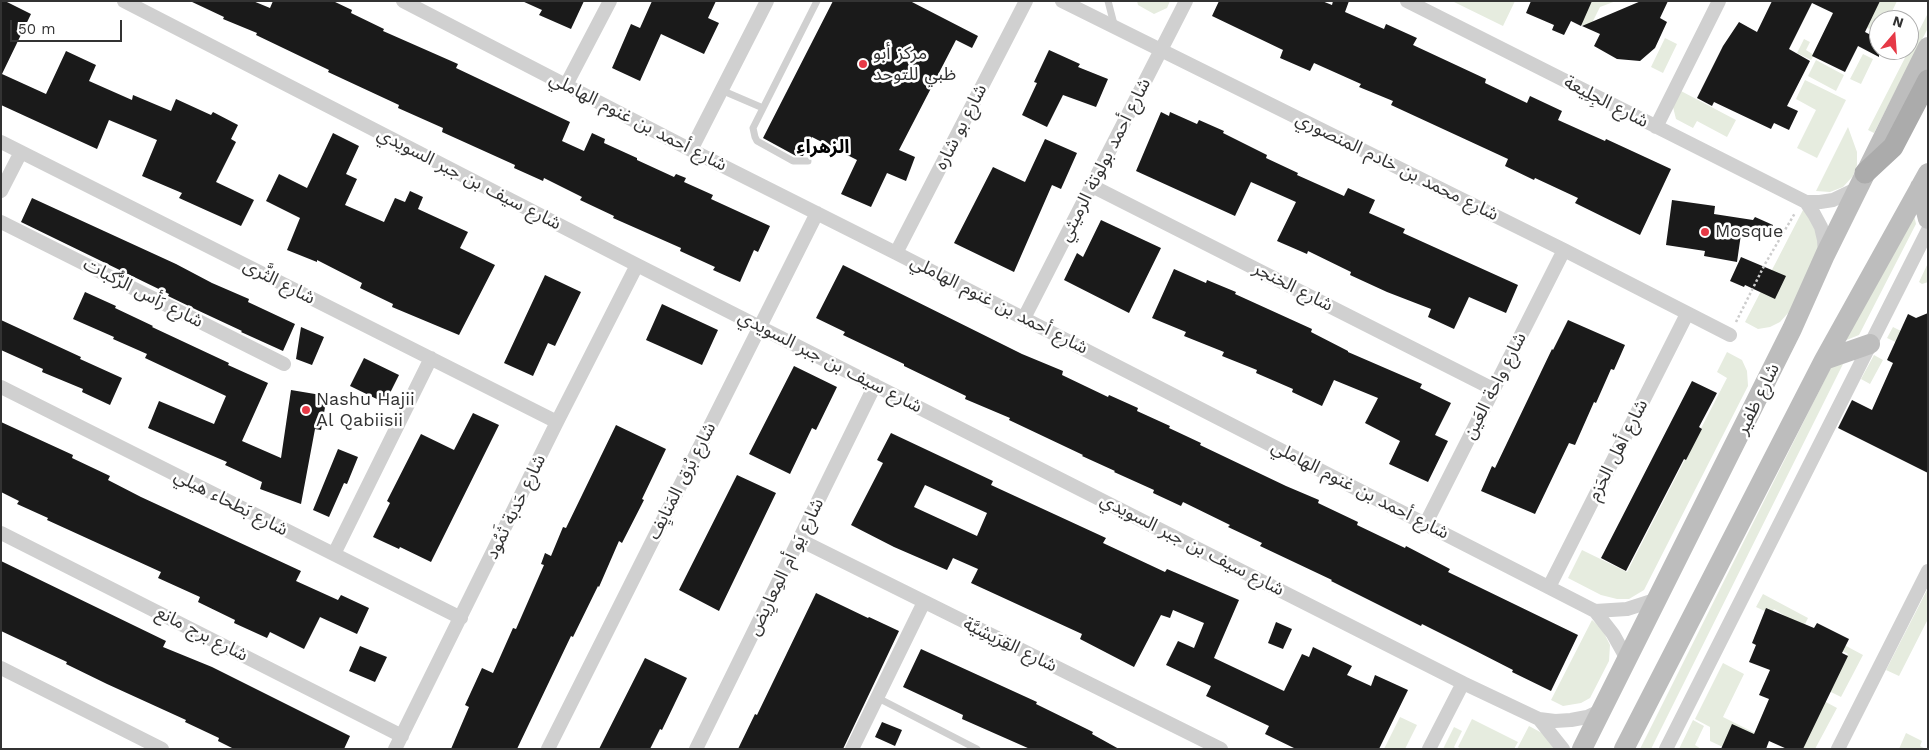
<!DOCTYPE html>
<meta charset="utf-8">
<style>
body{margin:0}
#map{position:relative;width:1929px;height:750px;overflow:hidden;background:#fff;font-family:"Work Sans",sans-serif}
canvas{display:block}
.frame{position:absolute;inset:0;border:2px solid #333;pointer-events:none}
.north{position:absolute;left:1869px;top:10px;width:50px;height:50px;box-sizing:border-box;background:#fff;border:1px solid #adadad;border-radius:50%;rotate:18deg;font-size:14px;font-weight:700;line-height:20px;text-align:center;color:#333}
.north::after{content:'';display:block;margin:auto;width:18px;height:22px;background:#e63946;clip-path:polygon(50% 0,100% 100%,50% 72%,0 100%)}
.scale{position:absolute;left:10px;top:20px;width:112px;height:22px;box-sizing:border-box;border:2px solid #333;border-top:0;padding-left:6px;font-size:15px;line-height:18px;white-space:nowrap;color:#333;-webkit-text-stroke:4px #fff;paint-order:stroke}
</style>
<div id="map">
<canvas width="1929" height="750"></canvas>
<div class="frame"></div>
<div class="north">N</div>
<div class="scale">50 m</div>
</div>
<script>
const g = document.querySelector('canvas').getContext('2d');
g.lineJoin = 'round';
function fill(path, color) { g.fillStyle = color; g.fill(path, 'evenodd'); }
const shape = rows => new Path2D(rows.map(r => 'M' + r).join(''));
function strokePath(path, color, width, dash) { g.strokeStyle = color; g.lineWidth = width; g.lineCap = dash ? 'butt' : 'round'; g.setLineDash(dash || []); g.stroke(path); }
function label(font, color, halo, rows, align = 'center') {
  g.font = font + ' "Work Sans","Noto Sans Arabic",sans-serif'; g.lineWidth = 5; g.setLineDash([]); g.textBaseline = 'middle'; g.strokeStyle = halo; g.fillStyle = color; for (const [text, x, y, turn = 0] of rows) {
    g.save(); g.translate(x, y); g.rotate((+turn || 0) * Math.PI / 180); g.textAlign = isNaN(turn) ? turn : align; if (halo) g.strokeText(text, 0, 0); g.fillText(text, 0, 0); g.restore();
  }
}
fill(shape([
 [1137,1,1170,1,1167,8,1154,14,1138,5],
 [1452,1,1515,1,1503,26],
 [1591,1,1616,1,1600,7,1589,29,1580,24],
 [1869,1,1897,1,1888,20,1879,20,1879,34,1864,26],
 [1928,13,1928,28,1874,133,1868,130],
 [1665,38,1677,44,1663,73,1651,67],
 [1804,39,1810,42,1806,50,1814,55,1811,60,1797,53],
 [1863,54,1873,59,1861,84,1850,79],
 [1816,60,1844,75,1836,91,1808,76],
 [1805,80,1846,100,1817,158,1797,148,1816,110,1796,99],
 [1681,91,1736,120,1727,137,1697,121,1693,128,1676,119,1673,107],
 [1848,127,1857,152,1857,165,1853,176,1843,187,1830,192,1816,191],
 [1912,206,1916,224,1859,335,1844,341],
 [1804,208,1824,242,1789,312,1780,322,1770,327,1758,329,1745,322],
 [1928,263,1928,282,1922,284,1919,282],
 [1893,327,1905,333,1915,351,1887,338],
 [1727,352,1742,360,1747,371,1748,386,1644,590,1629,599,1617,599,1601,595,1568,578,1582,550,1627,572,1727,378,1717,372],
 [1874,355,1883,360,1870,384,1861,379],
 [1843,364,1651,749,1640,749,1831,367],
 [1928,588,1928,619,1899,676,1886,670],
 [1763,594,1808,618,1805,624,1863,655,1841,697,1829,691,1848,654,1798,628,1784,624,1787,617,1774,609,1771,614,1756,607],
 [1592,620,1602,629,1610,645,1609,661,1590,698,1581,703,1563,706,1551,700],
 [1723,663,1744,674,1723,717,1761,736,1727,749,1710,741,1710,727,1695,719],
 [1824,701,1837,708,1815,749,1790,749],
 [1400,717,1417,725,1405,749,1384,749],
 [1472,719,1518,742,1514,749,1462,749,1458,747],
 [1693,720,1704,726,1695,745,1701,749,1679,749],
 [1529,726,1542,733,1557,749,1517,749],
 [1454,727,1462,731,1454,747,1456,749,1443,749],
 [1906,733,1922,741,1920,746,1926,749,1899,749]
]), '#e6ecdf');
fill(shape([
 [1,1,5,1,31,14,2,74,46,94,66,51,96,65,89,81,132,100,133,95,171,111,176,99,211,115,213,112,238,125,231,139,236,142,216,182,254,200,241,226,179,198,182,193,142,176,157,140,109,120,97,149,1,105],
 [190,1,253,1,270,8,273,1,333,1,352,10,351,13,384,29,383,31,458,64,456,68,570,122,562,141,584,151,592,133,605,139,604,143,637,158,637,160,674,177,676,174,686,178,684,182,713,195,711,199,770,226,758,252,754,250,740,282,713,270,715,267,680,251,681,248,613,218,614,216,580,200,582,197,544,178,543,181,514,168,515,165,442,132,443,128,398,108,399,105,328,72,329,70,256,35,257,33,223,19,224,17],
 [522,1,584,1,571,29,539,15,542,10],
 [652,1,716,1,708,18,719,23,704,54,661,34,640,81,612,68,631,24,640,28],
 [833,1,910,1,978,36,972,48,956,40,899,150,915,157,906,181,887,173,871,207,841,194,857,160,812,137,803,156,796,156,763,138],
 [1219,1,1322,1,1332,5,1333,1,1349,1,1345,12,1384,29,1386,24,1417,38,1413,45,1486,79,1485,83,1527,103,1530,96,1562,111,1558,120,1605,141,1606,139,1671,169,1640,235,1575,203,1578,198,1535,178,1534,180,1505,166,1508,159,1391,105,1393,101,1359,87,1361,84,1314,63,1310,71,1280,58,1283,50,1212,16],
 [1531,1,1592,1,1581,26,1571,21,1564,35,1552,30,1554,25,1526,13],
 [1641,1,1668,1,1660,18,1667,22,1655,48,1640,61,1617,59,1594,46,1600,34,1582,26],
 [1772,1,1880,1,1865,32,1879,39,1879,57,1858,46,1845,72,1812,56,1833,13,1812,3,1789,49,1810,61,1787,106,1798,111,1789,130,1774,123,1771,129,1714,102,1712,106,1697,98,1723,46,1739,22,1757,32],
 [1049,50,1080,64,1078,67,1108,79,1096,107,1063,95,1047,127,1022,115,1037,83,1034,82],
 [1161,112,1169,116,1170,112,1197,124,1199,120,1224,131,1223,133,1267,155,1266,158,1298,173,1297,175,1344,196,1348,188,1375,200,1369,213,1405,229,1403,233,1518,285,1506,313,1469,297,1454,329,1428,317,1431,309,1387,292,1350,275,1351,272,1308,251,1307,254,1277,241,1296,202,1251,182,1235,216,1136,171],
 [333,133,359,146,346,174,357,179,345,205,384,222,395,198,405,202,410,191,423,197,418,209,468,232,460,248,495,265,459,335,392,307,393,304,360,288,362,283,317,260,317,262,287,250,300,218,266,201,279,174,307,188],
 [1045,139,1077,153,1061,189,1052,185,1014,272,954,243,993,167,1025,182],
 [32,198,176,264,212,283,249,299,248,302,295,324,283,351,241,332,242,331,197,310,168,296,169,294,21,222],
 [1672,200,1715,206,1714,214,1753,220,1755,217,1773,225,1768,238,1742,227,1737,262,1704,256,1705,251,1666,245],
 [1101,220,1161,248,1129,313,1064,280,1077,253,1083,257],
 [1741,257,1786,276,1775,299,1745,285,1744,287,1730,281],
 [843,265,1022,354,1063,371,1062,375,1108,397,1109,395,1138,408,1137,411,1170,426,1169,428,1201,443,1200,445,1286,486,1319,500,1318,503,1358,522,1357,525,1405,548,1406,546,1450,569,1448,572,1578,635,1551,691,1512,672,1513,670,1468,647,1422,624,1421,626,1331,581,1332,580,1260,546,1262,543,1228,527,1230,525,1183,502,1181,506,1153,493,1154,490,1114,472,1115,471,1082,456,1083,455,1009,420,1010,418,965,399,966,396,904,366,904,364,843,335,845,332,816,318],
 [1174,269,1206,283,1207,280,1236,292,1235,294,1312,329,1311,332,1348,351,1348,352,1422,384,1420,388,1451,403,1435,435,1448,441,1428,482,1389,464,1400,441,1365,423,1378,398,1334,380,1322,406,1292,392,1293,389,1256,373,1257,370,1222,356,1224,352,1184,336,1186,332,1152,318],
 [545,275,581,292,555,346,548,343,533,376,504,363],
 [85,292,116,306,115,308,153,326,152,327,229,363,228,365,268,383,242,441,281,458,291,390,327,396,321,430,315,429,301,504,260,489,262,482,225,465,227,462,148,428,159,401,214,424,226,396,145,358,147,354,113,339,114,337,73,319],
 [662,304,718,330,702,365,646,340],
 [1928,313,1928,473,1838,428,1852,400,1872,410,1893,363,1887,360,1908,314,1916,318],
 [1,320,81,357,80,359,122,378,110,405,82,392,83,389,42,372,43,369,1,350],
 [1568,320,1625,345,1614,370,1611,369,1596,403,1594,402,1575,445,1569,443,1535,514,1481,491,1492,466,1495,468,1552,349,1553,350],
 [301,327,324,337,312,365,296,359],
 [364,358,399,375,385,403,350,386],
 [794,366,837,387,816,430,812,428,790,474,749,454],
 [1692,381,1717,393,1699,427,1702,429,1686,460,1684,459,1626,571,1601,558],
 [473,413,499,425,431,562,400,547,399,549,373,537,390,503,387,501,421,434,454,450],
 [1,422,73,455,72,458,110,476,108,480,141,497,301,571,296,581,338,600,341,595,369,608,357,634,320,617,304,649,270,632,267,638,234,623,235,620,198,602,200,597,158,578,161,572,47,520,48,518,17,504,19,501,1,492],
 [616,425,666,449,642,499,644,500,622,543,619,541,599,587,598,586,573,637,571,636,517,749,451,749,469,707,465,705,482,668,493,673,513,628,516,629,544,565,541,564,545,553,551,556,563,527,566,528],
 [891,433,993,481,991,485,1106,538,1103,543,1165,572,1167,569,1239,600,1214,658,1284,691,1302,654,1309,657,1313,647,1352,666,1347,675,1371,686,1375,675,1408,690,1379,749,1296,749,1265,734,1269,726,1206,696,1211,686,1166,665,1178,641,1194,648,1204,623,1173,610,1170,618,1161,615,1134,667,1080,639,1082,634,971,583,978,569,953,558,947,570,894,547,851,525,883,463,877,460],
 [925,485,987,513,977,536,914,507],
 [338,449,358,457,347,484,344,483,329,517,313,510],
 [737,475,776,493,719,611,679,590],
 [1,561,166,641,163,647,212,667,350,736,344,749,234,749,218,741,219,738,185,722,186,720,107,684,66,664,67,662,1,631],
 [816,593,868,618,869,617,899,631,843,749,738,749,755,714,757,715],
 [1766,608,1814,628,1817,623,1849,639,1842,653,1848,656,1803,749,1787,749,1769,741,1766,749,1721,749,1732,724,1754,734,1769,699,1759,695,1770,670,1749,662,1756,645,1752,643],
 [1276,622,1292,629,1283,649,1268,643],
 [360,646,387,657,375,682,349,671],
 [921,649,1037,702,1036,704,1093,732,1092,734,1119,749,1030,749,962,719,963,715,903,687],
 [645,658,687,678,662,730,660,729,650,749,599,749],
 [882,722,902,730,895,746,875,737]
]), '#1a1a1a');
strokePath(shape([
 [1736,322,1765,264,1795,213]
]), '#cdcdcd', 2.5, [2.5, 2.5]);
strokePath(shape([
 [1108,1,1115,28],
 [721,90,763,108],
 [808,161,793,161,757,141,755,137,753,128,817,1],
 [878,698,977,749]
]), '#d0d0d0', 7);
strokePath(shape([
 [124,1,637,265,1463,683,1539,719,1555,721,1571,720,1587,717,1602,710],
 [403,1,691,150,896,253,1595,611,1613,634,1627,659],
 [1062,1,1564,250,1730,335],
 [1407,1,1806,202,1820,202,1833,200,1858,188],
 [566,85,610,1],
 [1656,127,1719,1],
 [1,142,557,422],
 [691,150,767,1],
 [1092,186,1493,389],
 [1,191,21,152],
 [1806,202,1814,214,1821,227,1824,240,1825,254],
 [1,222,284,364],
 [896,253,1026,1],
 [1024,318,1186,1],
 [1,387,461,618],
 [1426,523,1564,250],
 [1,533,402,736],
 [800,540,1221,749],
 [334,554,431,358],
 [1549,587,1687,314],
 [1595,611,1627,609,1658,599],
 [1,668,162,749],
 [1539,719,1563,749],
 [395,749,557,422,637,265],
 [548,749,817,213],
 [696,749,875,385],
 [852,749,924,602],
 [1429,749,1463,683],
 [1666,749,1928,230],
 [1838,749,1928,571]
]), '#d0d0d0', 14);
strokePath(shape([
 [1920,187,1928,219],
 [1824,360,1870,344],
 [1582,749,1792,329,1825,255,1928,47],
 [1624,749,1824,360,1928,173]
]), '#bdbdbd', 20);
strokePath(shape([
 [1865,173,1893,147,1928,80]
]), '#ababab', 21);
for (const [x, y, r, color] of [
 [863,64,5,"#e63946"],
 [1705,232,5,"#e63946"],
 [306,410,5,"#e63946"]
]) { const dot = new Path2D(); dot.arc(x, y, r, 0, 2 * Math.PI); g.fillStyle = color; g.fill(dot); strokePath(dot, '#fff', 2); }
label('18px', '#333', '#fff', [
 ["مركز أبو",873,54],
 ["ظبي للتوحد",873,75],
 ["Mosque",1715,232],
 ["Nashu Hajii",316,400],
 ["Al Qabiisii",316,421]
], 'left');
label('18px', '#333', '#fff', [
 ["شارع الجِلِيعة",1606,102,27],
 ["شارع أحمد بن غنوم الهاملي",638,122,27],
 ["شارع بو شاره",961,127,-63],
 ["شارع أحمد بولوتة الرميثي",1105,160,-63],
 ["شارع محمد بن خادم المنصوري",1397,167,26],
 ["شارع سيف بن جبر السويدي",469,179,27],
 ["شارع الثَّرى",279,282,27],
 ["شارع الخنجر",1293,287,27],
 ["شارع رَأس الرُّكبات",143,293,27],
 ["شارع أحمد بن غنوم الهاملي",999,305,27],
 ["شارع سيف بن جبر السويدي",830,362,27],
 ["شارع واحة العَين",1495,386,-63],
 ["شارع ظفير",1758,399,-64],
 ["شارع أهل الحَزم",1618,450,-63],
 ["شارع بُرق المَنايِف",682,481,-63],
 ["شارع أحمد بن غنوم الهاملي",1360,490,27],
 ["شارع بَطحاء هيلي",231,503,27],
 ["شارع حَدبة ثَمُود",516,507,-64],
 ["شارع سيف بن جبر السويدي",1192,545,27],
 ["شارع يَو أم المِعارِيض",786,567,-64],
 ["شارع برج مانع",202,634,27],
 ["شارع القِرَيشِيَّة",1010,645,26]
]);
label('bold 19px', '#000', '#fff', [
 ["الزهراء",823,147]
]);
</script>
